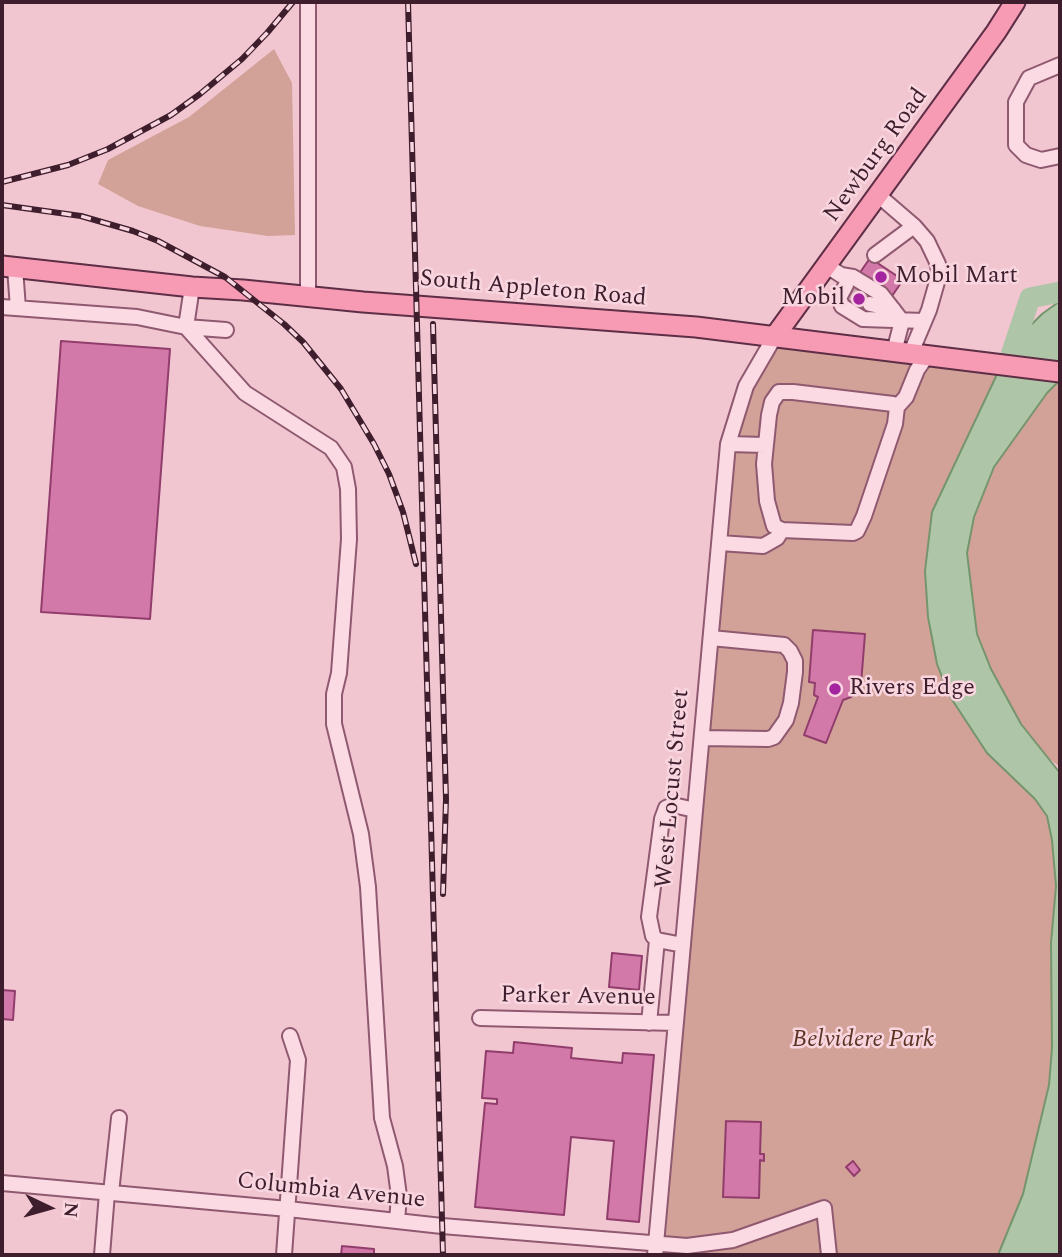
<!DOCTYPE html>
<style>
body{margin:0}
#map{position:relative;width:1062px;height:1257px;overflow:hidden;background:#f2c6d1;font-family:Spectral,serif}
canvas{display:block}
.frame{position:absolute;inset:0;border:4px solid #3e1e2d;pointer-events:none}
.north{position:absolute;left:14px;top:1173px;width:70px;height:70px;-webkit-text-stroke:5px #f9d6df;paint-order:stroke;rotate:95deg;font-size:19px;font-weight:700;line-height:28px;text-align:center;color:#3e1e2d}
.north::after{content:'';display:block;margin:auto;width:24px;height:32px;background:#3e1e2d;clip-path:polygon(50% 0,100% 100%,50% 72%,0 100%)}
</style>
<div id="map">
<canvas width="1062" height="1257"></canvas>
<div class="frame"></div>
<div class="north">N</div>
</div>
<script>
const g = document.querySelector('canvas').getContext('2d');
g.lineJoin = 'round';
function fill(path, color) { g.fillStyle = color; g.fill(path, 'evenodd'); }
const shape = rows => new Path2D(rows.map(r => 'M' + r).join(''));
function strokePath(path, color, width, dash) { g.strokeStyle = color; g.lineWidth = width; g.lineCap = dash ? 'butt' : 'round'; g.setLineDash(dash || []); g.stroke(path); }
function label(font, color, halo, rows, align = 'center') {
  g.font = font + ' Spectral,serif'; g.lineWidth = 5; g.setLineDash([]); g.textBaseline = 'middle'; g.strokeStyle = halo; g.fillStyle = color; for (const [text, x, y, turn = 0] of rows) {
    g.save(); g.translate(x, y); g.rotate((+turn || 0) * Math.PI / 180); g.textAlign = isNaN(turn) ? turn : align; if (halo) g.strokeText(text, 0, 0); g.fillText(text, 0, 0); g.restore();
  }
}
fill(shape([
 [274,49,292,83,295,235,268,236,200,226,138,206,98,184,108,160,189,117],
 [775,336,1000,368,933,512,1035,799,1047,816,1052,840,1056,886,1051,943,1052,1048,1049,1085,1023,1194,998,1255,655,1255,728,444],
 [1060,380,1060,767,1043,754,1021,724,991,669,977,634,967,553,974,517,994,467,1047,393]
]), '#d2a198');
const water = shape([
 [1060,301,1060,380,1047,393,994,467,974,517,967,553,977,634,991,669,1021,724,1060,773,1060,1255,998,1255,1023,1194,1049,1085,1052,1048,1051,943,1056,886,1052,840,1047,816,1035,799,987,753,949,695,937,664,928,617,925,571,932,512,1000,368,1020,336,1042,314,1060,301]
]);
fill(water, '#afc5a7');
strokePath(water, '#75956d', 2);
strokePath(shape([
 [1006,370,1030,298,1060,292]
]), '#afc5a7', 21);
const building = shape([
 [870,258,903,280,892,296,859,274,870,258],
 [855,284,875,297,862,314,843,301,855,284],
 [61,341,170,349,150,619,41,612,61,341],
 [813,630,865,634,861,684,857,686,856,692,851,697,843,700,826,743,804,735,818,697,814,695,815,683,809,682,813,630],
 [612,953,642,956,639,990,609,987,612,953],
 [2,990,15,991,13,1020,2,1019,2,990],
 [514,1042,572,1048,571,1058,622,1063,623,1053,654,1055,639,1222,607,1219,614,1141,571,1137,564,1215,475,1207,485,1103,497,1104,497,1099,482,1098,486,1051,513,1053,514,1042],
 [726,1121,761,1122,760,1154,764,1154,764,1161,760,1160,759,1198,723,1197,726,1121],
 [853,1161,860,1170,854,1176,846,1167,853,1161],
 [342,1246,374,1249,374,1255,341,1255,342,1246]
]);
fill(building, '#d379aa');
strokePath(building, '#913d6c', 2);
strokePath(shape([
 [850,292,870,304]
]), '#cea4b0', 14, [14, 7]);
const minor = shape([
 [1060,65,1029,78,1016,102,1016,145,1026,155,1041,160,1060,156],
 [878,195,914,226,927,241,938,264,939,275,929,310,910,355],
 [875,255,914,226],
 [827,266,841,275,853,277,881,294,902,321,894,352],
 [15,268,18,308],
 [846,285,839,298,842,306,863,319,924,321],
 [192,287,186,327,245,393,331,448,344,467,348,489,349,539,339,673,334,694,334,724,361,834,368,887,382,1118,395,1166,399,1196,397,1221],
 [308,296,308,2],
 [870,304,893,309],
 [2,307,137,317,186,327,226,330],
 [897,407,893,404,793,392,779,392,772,402,769,415,764,464,767,501,774,526,782,530,853,533,857,531,864,516,895,424,897,407,906,397,917,370,926,357],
 [728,444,765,445],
 [720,543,763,546,777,538,782,530],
 [702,738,768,739,774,737,786,720,791,703,795,672,795,661,790,651,784,645,711,638],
 [683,945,657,940,653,936,649,917,662,819,666,808,673,805,695,810],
 [480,1018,675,1023],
 [649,1023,657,940],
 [2,1183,288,1209,442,1226,687,1246,733,1240,824,1208,829,1255],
 [111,1193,119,1118],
 [102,1255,107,1193],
 [284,1255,298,1060,290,1036],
 [655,1255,728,444,746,386,775,336]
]);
const major = shape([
 [2,266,192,287,243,290,363,302,696,327,1060,372],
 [775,336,996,32,1015,2]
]);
strokePath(minor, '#8f5970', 18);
strokePath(major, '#5d2e45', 23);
strokePath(minor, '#fbdae3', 14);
strokePath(major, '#f79bb4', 19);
const rail = shape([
 [408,2,443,1255],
 [2,182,68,165,108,149,171,115,200,94,242,59,267,33,293,2],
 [2,205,81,216,133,231,158,241,225,277,284,324,303,342,341,389,374,444,389,474,403,512,416,564],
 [433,324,446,799,443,894]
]);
strokePath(rail, '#3e1e2d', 6);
strokePath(rail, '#f9d6df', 3.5, [10]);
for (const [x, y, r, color] of [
 [881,277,7,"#a4249f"],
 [859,299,7,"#a4249f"],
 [835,689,7,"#a4249f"]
]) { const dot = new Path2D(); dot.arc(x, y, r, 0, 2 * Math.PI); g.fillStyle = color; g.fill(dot); strokePath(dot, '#f9d6df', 2.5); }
label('24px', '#3e1e2d', '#f9d6df', [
 ["Newburg Road",877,156,-54],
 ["South Appleton Road",533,290,5],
 ["West Locust Street",674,789,-85],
 ["Parker Avenue",578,998,1],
 ["Columbia Avenue",331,1192,6]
]);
label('24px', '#3e1e2d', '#f9d6df', [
 ["Mobil Mart",895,277],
 ["Mobil",845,299,"right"],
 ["Rivers Edge",849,689]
], 'left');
label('italic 24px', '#5c3423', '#f9d6df', [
 ["Belvidere Park",863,1041]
]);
</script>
